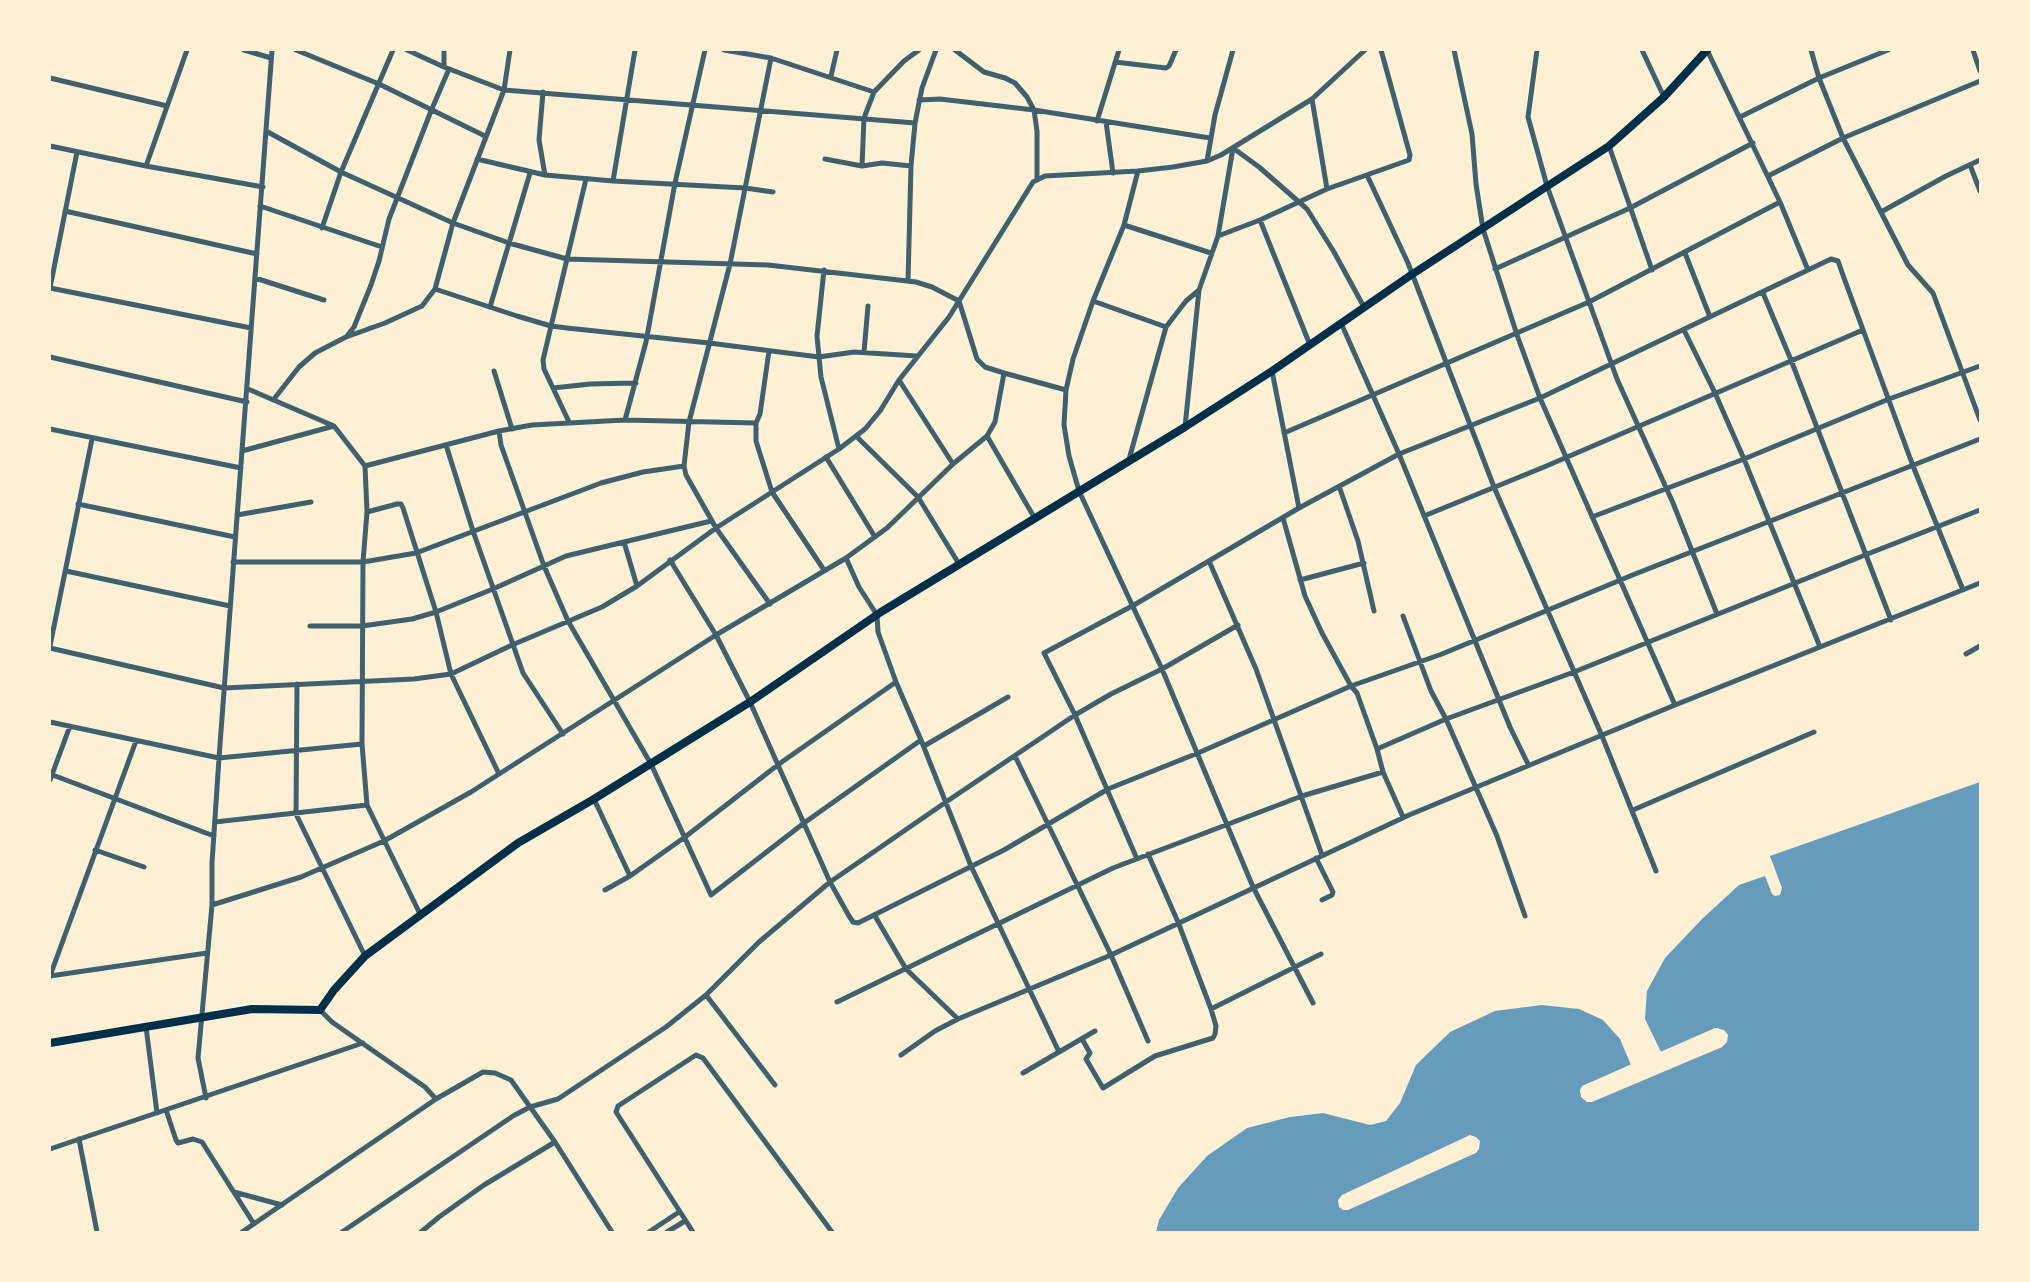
<!DOCTYPE html>
<style>
body{margin:0}
#map{position:relative;width:2030px;height:1282px;overflow:hidden;background:#fdf0d5;font-family:"IBM Plex Sans",sans-serif}
canvas{display:block}
.frame{position:absolute;inset:0;border:51px solid #fdf0d5;pointer-events:none}
</style>
<div id="map">
<canvas width="2030" height="1282"></canvas>
<div class="frame"></div>
</div>
<script>
const g = document.querySelector('canvas').getContext('2d');
g.lineJoin = 'round';
function fill(path, color) { g.fillStyle = color; g.fill(path, 'evenodd'); }
const shape = rows => new Path2D(rows.map(r => 'M' + r).join(''));
function strokePath(path, color, width, dash) { g.strokeStyle = color; g.lineWidth = width; g.lineCap = dash ? 'butt' : 'round'; g.setLineDash(dash || []); g.stroke(path); }
fill(shape([
 [1980,782,1980,1232,1156,1232,1159,1220,1178,1188,1207,1156,1247,1128,1290,1117,1323,1113,1370,1125,1386,1121,1400,1103,1416,1065,1450,1032,1495,1011,1542,1005,1579,1009,1603,1020,1620,1039,1631,1065,1582,1086,1580,1092,1587,1102,1722,1047,1728,1035,1718,1028,1661,1052,1645,1019,1647,991,1665,958,1702,919,1739,885,1765,876,1772,894,1775,896,1780,895,1782,888,1770,856]
]), '#669bbc');
fill(shape([
 [1715,1028,1724,1030,1728,1035,1727,1042,1722,1047,1592,1102,1587,1102,1581,1097,1580,1089,1585,1085,1634,1063,1632,1067,1586,1087,1583,1090,1583,1096,1587,1099,1591,1099,1721,1044,1724,1041,1725,1036,1723,1032,1718,1031,1662,1055,1658,1053],
 [1470,1135,1476,1137,1480,1141,1479,1149,1476,1153,1348,1210,1343,1210,1339,1207,1338,1200,1342,1195]
]), '#fdf0d5');
strokePath(shape([
 [244,50,271,58],
 [296,50,379,84,485,136],
 [407,50,444,67,504,90,915,123],
 [724,50,771,58,874,92],
 [955,50,984,72,1005,78,1015,83,1027,97,1034,110,1037,131,1037,178],
 [1454,50,1472,134,1476,184,1483,229,1517,335,1540,398,1675,705],
 [1537,50,1528,117,1547,186,1617,379,1673,503,1717,614],
 [1642,50,1664,97],
 [1707,50,1780,202,1808,270],
 [1811,50,1819,78,1843,138,1908,265,1933,293,1980,420],
 [1973,50,1980,71],
 [1115,62,1166,68,1169,66,1176,50],
 [444,67,444,50],
 [831,76,837,50],
 [50,78,167,106],
 [543,92,539,140,545,175],
 [1312,99,1327,189],
 [919,100,940,99,1034,110,1210,138],
 [1740,117,1819,78,1888,50],
 [1097,121,1119,50],
 [1106,122,1113,173],
 [266,131,341,172,453,223,509,243,567,259,768,265,916,282,932,287,959,301,977,359,985,367,1004,373],
 [50,146,146,166,263,187],
 [1609,146,1652,270],
 [477,159,545,175,613,181,745,188,773,192],
 [825,159,862,166,882,163,911,166],
 [1207,161,1215,115,1233,50],
 [1970,165,1980,191],
 [146,166,187,50],
 [862,166,864,118,874,92,904,61,919,50],
 [1138,171,1124,225,1093,301,1073,359,1066,390,1064,425,1069,456,1079,491,1162,669,1253,887,1313,1003],
 [1367,175,1408,263,1494,487,1602,736,1656,871],
 [1768,176,1843,138,1980,81],
 [613,181,635,50],
 [260,206,382,247],
 [65,211,257,254],
 [1881,212,1946,176,1980,160],
 [1260,220,1310,345],
 [1124,225,1211,253],
 [322,228,341,172,393,50],
 [1218,236,1260,220,1327,189,1409,160,1410,155,1381,50],
 [1685,253,1710,317],
 [1495,269,1630,208,1753,143],
 [824,270,817,336,819,357,821,377,839,449],
 [255,278,324,300],
 [908,281,911,166,915,123,922,88,936,50],
 [50,288,251,328],
 [50,288,77,152],
 [435,289,517,316,551,326,567,328,709,343,819,357,854,352,917,356],
 [1763,293,1791,360,1891,620],
 [1093,301,1166,327],
 [490,307,530,173],
 [1341,323,1399,454,1510,727,1528,764],
 [1684,330,1715,393,1744,459,1820,647],
 [347,336,354,327,371,285,379,261,389,219,431,111,449,69],
 [769,351,760,414,756,423,756,441,772,492,824,570],
 [864,352,868,306],
 [50,357,247,402],
 [494,371,512,429],
 [1272,371,1299,508],
 [899,380,953,464],
 [553,388,590,384,636,383],
 [248,389,334,426,365,466,367,512,363,562,362,744,367,805,420,914],
 [274,399,299,367,315,353,346,337,385,323,422,306,435,289,453,223,504,90,510,50],
 [625,420,646,342,675,183,705,50],
 [569,422,544,369,543,360,586,179],
 [1185,427,1199,290],
 [50,429,241,468],
 [499,431,501,445,544,566,568,621,651,764,711,895,804,823,921,740],
 [1284,433,1589,302,1780,202],
 [987,436,1034,517],
 [857,437,918,497,959,564],
 [446,445,473,531,523,673,563,734],
 [242,451,334,426],
 [826,457,875,537],
 [1128,463,1166,327,1186,301,1199,290,1218,236,1233,148,1259,167,1307,209,1334,252,1364,307],
 [365,466,499,431,532,425,625,420,756,423],
 [1339,486,1358,541,1374,611],
 [78,504,235,537],
 [367,512,397,504,401,504,403,508,436,612,451,674,499,774],
 [237,515,311,502],
 [1424,516,1544,467,1863,330],
 [1592,517,1744,459,1889,399,1980,366],
 [1283,518,1305,596,1322,633,1351,686,1357,693,1377,749,1383,772,1403,817],
 [624,542,637,586],
 [846,558,859,587,877,615,878,632,896,682,921,740,971,866,1059,1052],
 [670,560,716,635,750,702,830,882,849,916,853,922,858,923,1004,850,1108,789,1198,753,1351,686,1442,654,1635,574,1980,439],
 [1209,561,1256,669,1322,855],
 [233,562,363,562,416,553,601,483,643,472,684,466],
 [66,571,230,606],
 [1300,580,1364,563],
 [770,604,716,528,686,475,684,466,689,422,730,264,771,58],
 [1403,616,1431,691,1446,719,1497,836,1525,916],
 [310,626,362,626,412,619,436,612,493,589,566,556,711,521],
 [50,646,92,439],
 [50,648,224,688,414,679,451,674,512,645,602,607,637,586,716,528,839,449,865,429,880,411,899,380,949,317,1033,182,1045,176,1138,171,1173,167,1207,161,1221,155,1312,99,1365,50],
 [1966,654,1980,646],
 [297,684,296,814,365,956],
 [50,722,219,758,362,744],
 [924,746,1008,697],
 [1377,749,1446,719,1574,672,1865,555,1980,510],
 [1015,756,1111,955,1148,1041],
 [50,774,214,836],
 [50,780,70,726],
 [594,799,630,876],
 [1633,810,1814,732],
 [215,822,367,805],
 [95,850,144,867],
 [1316,858,1333,892,1332,895,1322,900],
 [1137,859,1075,715,1044,653,1134,605,1299,508,1399,454,1540,398,1831,259,1838,261,1844,278,1913,466,1963,590],
 [605,890,630,876,685,837,779,764,896,682],
 [212,905,301,877,384,841,471,792,716,635,846,558,887,528,953,464,987,436,995,422,1004,373,1066,390],
 [875,916,906,969,958,1019],
 [50,976,136,741],
 [50,976,207,953],
 [706,995,775,1085],
 [837,1002,1113,868,1302,796,1383,772],
 [1211,1009,1321,954],
 [146,1027,157,1113],
 [1082,1039,1090,1053,1086,1059,1103,1088,1155,1056,1213,1038,1215,1034,1216,1026,1211,1009,1178,922,1148,854],
 [901,1055,935,1031,958,1019,1111,955,1409,815,1675,705,1980,583],
 [1023,1073,1095,1031],
 [206,1098,198,1058,212,905,212,863,219,758,272,50],
 [436,1099,483,1072,495,1073,511,1080,555,1142,612,1232],
 [166,1110,176,1140,178,1143,193,1139,202,1142,254,1224],
 [79,1139,97,1232],
 [50,1149,363,1043],
 [234,1192,282,1205],
 [242,1232,436,1099,425,1087,332,1022,320,1010],
 [342,1232,513,1116,530,1107,558,1099,666,1027,706,995,759,942,830,882,946,802,1075,715,1111,694,1162,669,1238,625],
 [421,1232,439,1217,484,1185,555,1142],
 [649,1232,679,1212],
 [667,1232,685,1221],
 [693,1232,616,1112,618,1106,696,1055,703,1058,832,1232]
]), '#3f606c', 5);
strokePath(shape([
 [50,1043,252,1009,320,1010,334,990,365,956,518,843,594,799,750,702,881,612,1185,427,1272,371,1411,275,1609,146,1664,97,1707,50]
]), '#003049', 8);
</script>
